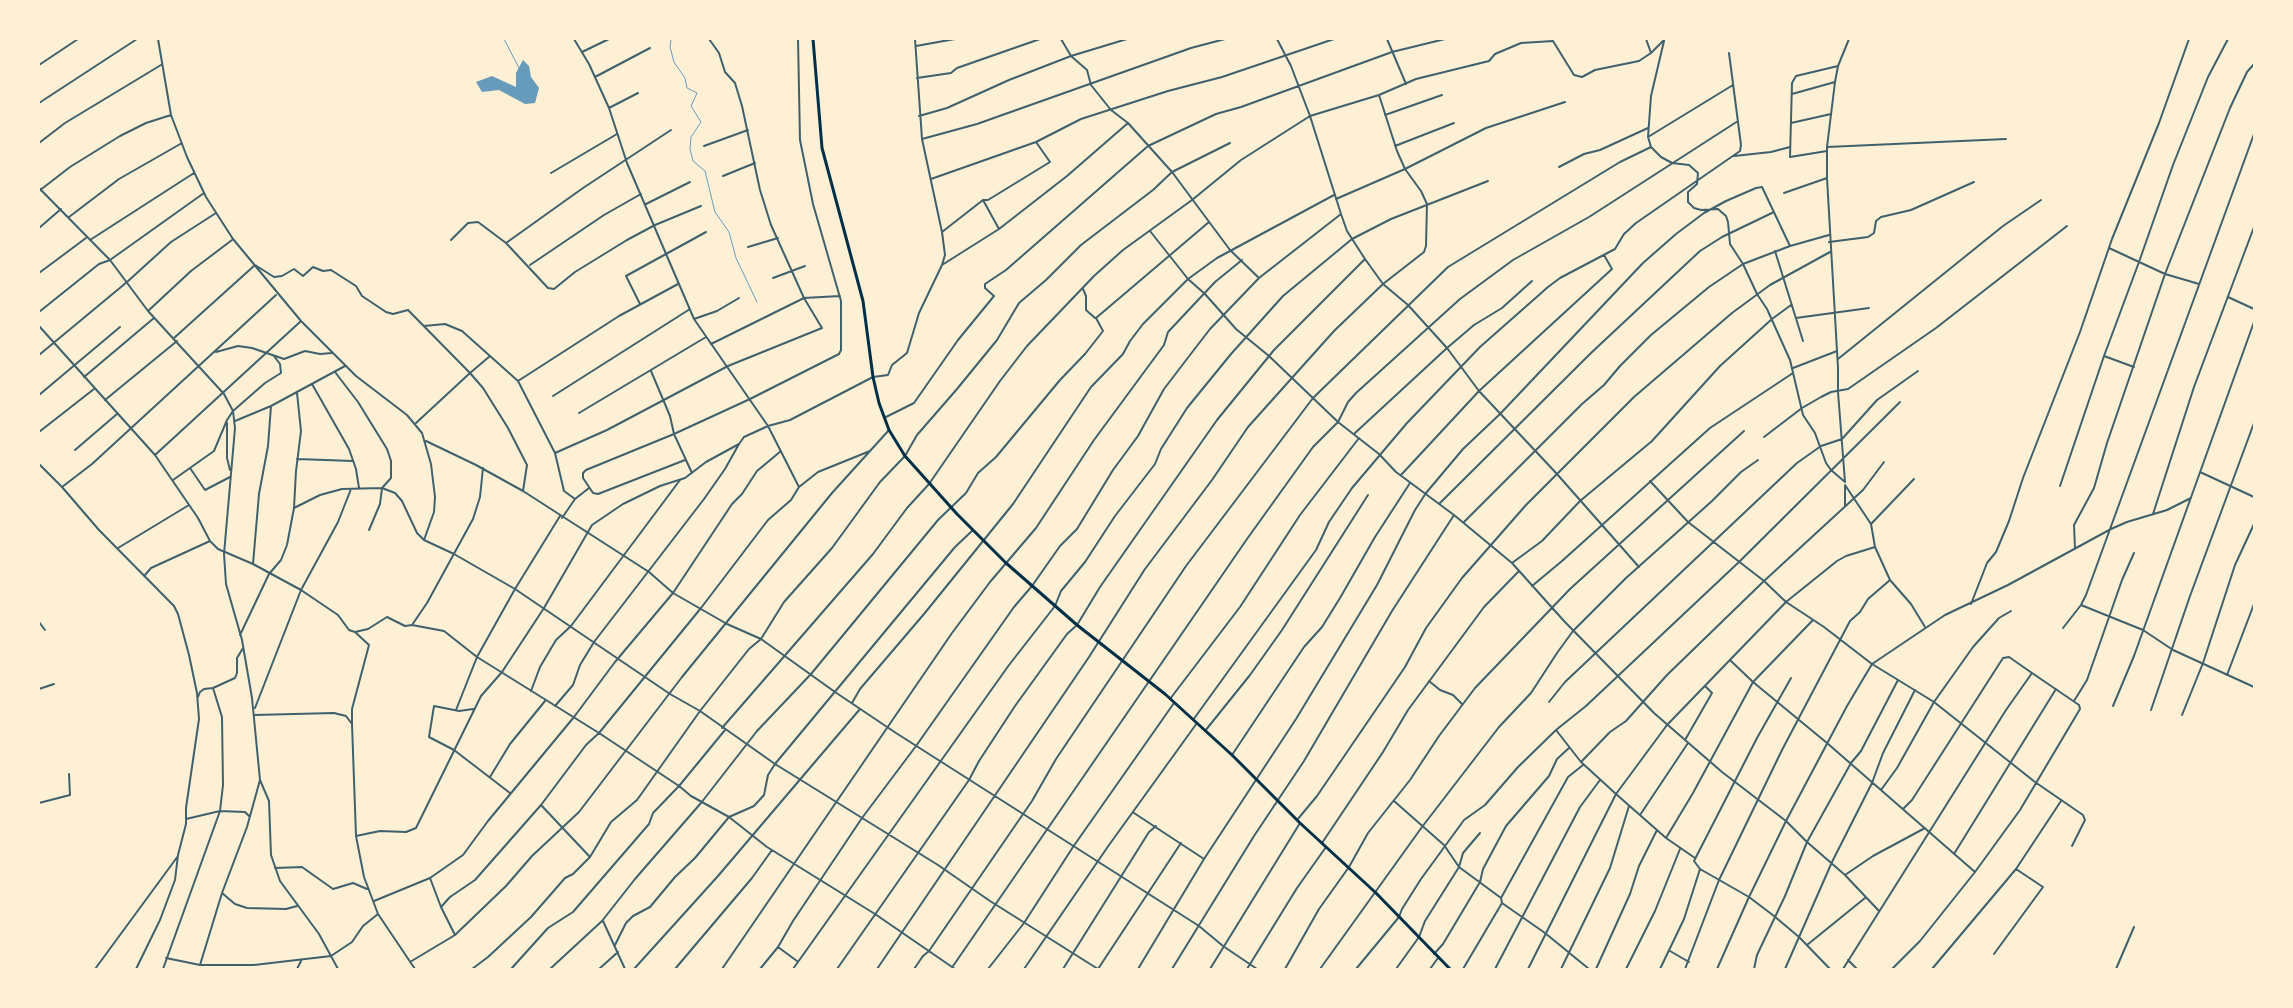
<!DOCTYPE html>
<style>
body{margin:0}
#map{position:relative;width:2293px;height:1008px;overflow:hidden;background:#fdf0d5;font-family:Signika,sans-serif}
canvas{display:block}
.frame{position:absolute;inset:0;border:40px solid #fdf0d5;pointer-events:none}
</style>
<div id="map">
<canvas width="2293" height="1008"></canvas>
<div class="frame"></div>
</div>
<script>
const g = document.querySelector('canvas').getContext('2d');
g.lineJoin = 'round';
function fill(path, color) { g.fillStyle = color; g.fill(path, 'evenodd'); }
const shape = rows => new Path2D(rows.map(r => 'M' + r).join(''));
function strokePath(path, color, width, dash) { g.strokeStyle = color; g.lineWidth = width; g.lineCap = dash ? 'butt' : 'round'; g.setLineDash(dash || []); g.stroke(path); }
fill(shape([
 [523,60,529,66,531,77,539,88,535,103,525,104,499,90,482,92,476,82,492,76,516,87,516,73]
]), '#669bbc');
strokePath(shape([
 [504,39,519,68],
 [671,39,670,47,674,62,685,78,687,88,697,93,691,106,701,122,691,137,690,149,693,161,705,171,715,212,729,232,736,258,757,302]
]), '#669bbc', 1);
strokePath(shape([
 [158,39,171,115,187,157,206,197,233,239,301,321,356,376,407,415,422,433,431,464,435,497,434,512,424,540],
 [574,39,589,64,609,108,627,163,694,319,768,426,799,487],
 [1061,39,1071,56,1087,70,1091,85,1111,110,1128,123,1172,172,1230,250,1259,278],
 [1277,39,1291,66,1310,116,1341,214,1347,231,1365,259,1383,284,1408,305,1447,348,1479,391,1557,474,1639,567],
 [1387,39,1406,84],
 [1646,39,1651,53],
 [916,46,955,39],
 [582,52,609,39],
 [39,65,78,39],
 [595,77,650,48],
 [917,78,951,73,957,68,1040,39],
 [1733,85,1648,137,1651,147,1661,157,1672,163,1689,165,1698,173,1697,184,1688,192,1688,202,1694,208,1701,210,1718,209,1726,216,1728,222,1730,244,1743,264,1757,294,1767,309,1790,360,1803,415,1815,433,1826,463,1831,470,1845,482],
 [1792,94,1835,82],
 [39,103,137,39],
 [609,108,638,93],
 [1385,115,1442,95],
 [919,116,947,108,1009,80,1071,56,1127,39],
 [1791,123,1831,114],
 [1648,137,1651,96,1664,41],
 [922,139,977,124,1191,48,1225,39],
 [39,143,65,123,161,65],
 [704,146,748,130],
 [1395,146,1454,123],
 [1827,147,2006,139],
 [1827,151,1790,157,1792,83,1796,76,1838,66],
 [1734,156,1771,152,1790,147],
 [1559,167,1584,154,1600,150,1648,128],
 [551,173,617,134],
 [723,176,755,163],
 [931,179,1036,142,1081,119,1168,91,1222,77,1334,39],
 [39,188,110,260,148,311,224,394,233,411,235,428,224,554,226,584,242,640,252,698,260,780,269,801,271,855,280,881,319,934,338,969],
 [39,191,70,167,120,136,146,123,171,115],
 [1784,193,1827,178],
 [1336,199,1405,169,1486,128,1565,102],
 [983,200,999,229],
 [646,204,690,182],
 [69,217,119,179,182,143],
 [39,228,61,209],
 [1150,231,1188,279,1205,294,1236,329,1269,356,1338,422,1379,454,1396,472,1454,515,1512,563,1564,621,1654,713,1722,772,1786,821,1807,842,1845,875,1879,911],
 [942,232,983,200,988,200,1050,162,1036,142],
 [90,240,194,173],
 [451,240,468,223,478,222,506,243,583,188,671,130],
 [1829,242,1868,237,1874,233,1876,221,1881,217,1911,210,1974,182],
 [506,243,548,288,554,289,575,272,627,240,655,225,701,206],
 [748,247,778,238],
 [2109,248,2165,274,2199,284],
 [1775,251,1803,341],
 [530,265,604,215,641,194],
 [942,265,999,229,1067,176,1128,123],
 [39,273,86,238],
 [773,278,805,266],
 [1083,289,1086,296,1086,310,1095,318],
 [2228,297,2254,309],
 [640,304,626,276,706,232],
 [148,311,191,271,232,240],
 [39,312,99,264,110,260,204,193],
 [1796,318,1869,308],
 [694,319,717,311,739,298],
 [39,326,155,455,198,518,210,541,218,549,253,564,301,590,338,615,349,630,355,632,368,629,387,617,405,626,412,625,444,631,477,657,599,733,679,786,691,796,729,817,767,847,875,914,955,969],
 [424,326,445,324,462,331,518,381,555,453,564,491,575,499,562,518],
 [174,338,255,265,274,277,282,276,294,269,303,276,313,267,323,271,331,270,356,286,362,296,386,312,393,314,408,310,470,373,483,388,508,428,527,465,523,491],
 [711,344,804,298,840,296],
 [216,352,238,346,252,348,284,359,305,351,320,354,332,353],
 [39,355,127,282,171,242,216,213],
 [2104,356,2134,367],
 [1838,359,2003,226,2041,200],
 [1793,368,1837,351],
 [651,371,670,416,674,434,692,473],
 [335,372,358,402,387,449,391,461,391,478,382,488,380,504,369,530],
 [84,377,154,318],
 [518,381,619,316,678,284],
 [312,384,349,449,356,469,359,488],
 [39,395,120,327],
 [553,396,690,309],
 [105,400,177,341],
 [579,413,706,337],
 [886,417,914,403,958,340,994,296,985,288,985,284,1006,270,1148,146,1216,114,1241,107,1392,52,1445,39],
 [235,421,271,406,345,366],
 [227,423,227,458,230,470],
 [416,423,470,373,490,356],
 [39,432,94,389],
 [1355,433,1447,348,1474,325,1502,308,1532,281],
 [1764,437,1802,408,1821,397,1831,392,1848,389,1936,328,2067,226],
 [426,441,476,465,523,491,649,572,673,593,727,624,761,639,835,692,896,733,1199,926,1223,946,1257,969],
 [75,450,117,414],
 [555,453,607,430,728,366,822,328,804,298,771,225,760,190,742,106,735,83,725,72,719,53,709,39],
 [155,455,301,321],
 [297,459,353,461],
 [685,460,598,494,593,493,583,478,583,473,586,470,674,434,750,399,839,354,841,350,841,301,813,204,800,140,798,39],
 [39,464,62,487,99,530,174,606,178,614,189,655,197,693,199,719,186,808,186,824,178,855,175,880,160,920,136,969],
 [190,468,205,490,230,477],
 [2200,472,2254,497],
 [1401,475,1479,391,1612,269,1604,255],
 [173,480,214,451,227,420,233,411,265,383,281,373,280,364,274,356],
 [1650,481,1688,522,1764,581,1786,602,1824,627,1872,664,1934,702,2035,782,2083,815,2085,820,2072,846],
 [1845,482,1838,392,1838,368,1827,178,1827,147,1835,82,1838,66,1849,39],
 [2060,486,2104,356,2139,262,2173,165,2208,77,2228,39],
 [62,487,92,464,276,295],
 [575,499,589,488],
 [1440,503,1591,353,1700,251,1722,237,1774,212],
 [1845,506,1845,486],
 [294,508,320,495,342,489,382,488,395,493,402,501,417,533,424,540,454,554,515,589,670,694,700,711,775,764,938,865,990,901,1098,969],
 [2153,514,2194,387,2254,227],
 [1464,522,1582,404,1604,385,1620,366,1651,335,1709,287,1743,264,1790,246,1829,235],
 [1871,524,1914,479],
 [1875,547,1890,580,1911,604,1925,627],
 [118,548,189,505],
 [2075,548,2074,525,2094,488,2107,443,2165,274,2230,108,2247,72,2254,64],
 [1512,563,1542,541,1580,501,1652,441,1720,366,1772,319,1791,305],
 [253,564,259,494,268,446,271,406],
 [145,575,151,568,210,541],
 [1532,586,1562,561,1710,428,1793,373],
 [1971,604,1987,563,1996,552,2009,521,2023,478,2080,332,2112,239,2159,123,2189,39],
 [2081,605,2143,630,2173,650,2254,687],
 [39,622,45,630],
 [412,625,427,603,473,519,480,497,483,468],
 [2063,628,2081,605,2086,595,2254,134],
 [240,635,269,574,281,560,287,545,294,508,296,471,301,431,297,393],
 [1731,661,1753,682,1827,743,1975,872],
 [2227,675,2254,604],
 [1791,678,1757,738,1694,861,1700,869,1749,897,1774,916,1799,937,1830,969],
 [1429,681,1440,690,1453,695,1462,704],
 [39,689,54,684],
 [531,691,540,667,556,640,571,626,680,480],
 [198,697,200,692,204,689,213,688,235,678,237,673,237,658,243,648],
 [1170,699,1240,607,1300,515,1359,438],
 [2074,701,2087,680,2122,580,2134,553],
 [1549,702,1565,682,1797,463,1821,446,1842,439,1877,400,1918,371],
 [852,703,860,689,924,614,1013,504,1091,387,1123,354,1130,341,1143,324,1188,279,1217,258,1334,195],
 [555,706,573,685,580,665,594,642,704,499,725,469,739,444],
 [2113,706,2134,656,2254,322],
 [255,708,301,590,338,522,351,489],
 [473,709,459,711,434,706,429,737,454,750,510,793],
 [456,710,477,657,515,589,560,516],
 [2151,710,2190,596,2254,423],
 [254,715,334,713,346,716,352,724,356,836,364,877,378,914,415,969],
 [2182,715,2203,663,2235,565,2254,524],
 [1193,720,1316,550,1329,522,1352,488,1407,423,1480,347,1548,287,1560,278,1615,249,1624,234,1636,223,1740,151,1741,145,1729,53],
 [352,724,352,709,369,645,355,632],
 [722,728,873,554,907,508,929,484,1000,381,1027,346,1094,276,1123,250,1192,200,1241,160,1310,116,1379,95,1416,79,1489,61,1495,54,1521,43,1553,41,1574,75,1582,77,1595,70,1639,61,1651,53,1665,39],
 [1556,730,1581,762,1616,794,1666,838,1695,858],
 [1205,731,1250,675,1282,630,1368,495],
 [1685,740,1712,693,1705,686],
 [1232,755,1304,647,1322,627,1340,598,1375,537,1410,483],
 [1581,762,1610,732,1626,721,1667,675,1764,581,1863,490,1884,462],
 [490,777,510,744,545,701],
 [1881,790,1897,768,1934,702,1973,647,1999,618,2011,611],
 [1394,801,1444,845,1459,867,1501,898,1502,903,1545,933,1589,969],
 [39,803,70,795,69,774],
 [541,805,590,857],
 [1904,808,1912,800,2003,658,2009,657,2032,673],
 [1134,813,1204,859],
 [1640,815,1688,743],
 [186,819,220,811,245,812,249,816],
 [1297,820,1317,796,1405,667,1426,628,1462,578,1526,505,1634,397,1732,313,1770,285,1830,252],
 [356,836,380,831,406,832,416,828,481,696,502,672,544,608,592,525,623,504,660,486,685,478,706,462,739,444,744,437,768,426,790,420,873,377,888,375,892,365,907,353,919,313,942,265,945,255,942,232,922,139,915,39],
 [1666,838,1693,793,1753,682,1813,620],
 [1322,843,1383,752,1408,710,1484,607,1519,571],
 [1954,854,2056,689],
 [275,868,302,867,333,889,353,883,367,889],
 [1845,875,1873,856,1925,828],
 [430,878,441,907,455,935],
 [222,893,235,904,247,908,286,909,297,906],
 [1501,898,1568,777,1583,765],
 [374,901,430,878,463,855,488,821,574,717,615,662,673,593,732,504,742,494,757,471,781,451],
 [441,907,450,897,475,880,541,805,586,745,599,733,701,608,768,520,791,500,799,487,818,472,870,451],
 [603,921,625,969],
 [615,945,626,923,633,916,650,907,675,877,695,858,729,817,754,806,764,795,768,775,775,764,955,547,973,530],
 [1807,945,1865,898],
 [778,947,797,961],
 [1670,951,1689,962],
 [1434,954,1443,944,1480,882,1483,869,1506,826,1549,776,1557,759,1569,748],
 [1994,954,2043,887,2016,869],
 [166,958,200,965,254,965,331,956,352,942,363,926,378,914],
 [1848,960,1857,969],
 [410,962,455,935,506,886,532,856,579,812,682,677,832,493,889,430],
 [200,965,222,893,247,827,260,780],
 [95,969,178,856],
 [163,969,220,811,223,785,222,717,213,688],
 [297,969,301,961],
 [472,969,488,957,531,917,565,878,573,874,590,857,611,822,637,800,700,711,749,649,761,639,784,602,832,548,880,482,905,456,917,435,957,389,997,340,1019,303,1046,280,1081,245,1153,190,1172,172,1230,143],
 [511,969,548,928,573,912,649,824,653,813,679,786,725,730],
 [550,969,602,921,635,879,701,803,757,731,811,674,938,520,966,493,978,473,996,457,1060,380,1085,354,1103,331,1096,318,1209,222],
 [599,969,618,952],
 [634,969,718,876,860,709],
 [675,969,752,878,772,850],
 [722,969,952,633,990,582,1036,528,1094,440,1164,345,1168,332,1215,282,1242,260],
 [760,969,778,947,793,921,862,818,916,746,1014,607,1032,586,1060,546,1077,529,1113,470,1138,436,1164,389,1190,355,1210,329,1259,278,1341,214],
 [793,969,1009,665,1055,606,1061,591,1085,562,1115,516,1155,464,1161,449,1187,408,1231,354,1283,296,1352,239,1391,219,1488,181],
 [837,969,969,780,979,761,1015,706,1067,634,1077,625,1100,587,1217,420,1274,350,1365,259],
 [877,969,1089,657,1145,569,1212,480,1248,427,1334,331,1383,284,1424,252,1426,246,1427,204,1421,191,1405,169,1397,151,1379,95],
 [914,969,923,956,929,951,1032,801,1056,759,1186,566,1313,398,1448,267,1620,162,1651,147],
 [951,969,1247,539,1313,447,1338,422,1348,402,1356,393,1460,299,1513,260,1589,217,1738,121],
 [988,969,1024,923,1073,847,1174,703],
 [1024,969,1109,845,1197,723],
 [1063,969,1149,832,1156,826],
 [1098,969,1181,843],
 [1138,969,1204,859,1296,719,1377,585,1415,510,1426,493,1463,449,1500,414,1643,263,1676,234,1704,213,1726,201,1756,188,1762,187,1790,246],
 [1172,969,1254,836,1304,761,1392,611,1454,515],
 [1210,969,1300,823],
 [1247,969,1297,888,1326,847],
 [1285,969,1319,909,1349,867,1368,833,1410,780,1439,736,1475,688,1570,589,1744,431],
 [1320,969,1422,827,1499,727,1531,693,1557,653,1573,631,1626,578,1712,501,1741,472,1758,460],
 [1356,969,1399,917,1402,909,1421,879,1464,820,1485,805,1518,767,1556,730,1586,706,1739,562,1900,402],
 [1396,969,1419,937,1425,921,1459,867,1463,853,1480,833],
 [1430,969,1438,958],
 [1463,969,1502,903],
 [1495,969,1580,807,1600,780],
 [1528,969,1616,794,1667,725,1786,602,1837,561,1846,556,1875,547,1871,524,1845,485],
 [1561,969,1610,868,1629,806],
 [1596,969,1630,894,1639,866,1657,830],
 [1626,969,1655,911,1680,849],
 [1660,969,1684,919,1700,869],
 [1685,969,1719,880,1782,750,1850,621,1860,612,1868,599,1890,580],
 [1717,969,1749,897,1786,821,1847,706,1872,664,1945,615,2008,585,2111,529,2127,522,2167,510,2191,498],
 [1754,969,1757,955,1785,896,1807,842,1851,763,1861,751,1898,680],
 [1785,969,1832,862,1872,783,1883,753,1915,690],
 [1843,969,2006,710,2032,673,2079,705,2080,709,2020,810,1975,872,1920,941,1892,969],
 [1932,969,2016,869,2061,801],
 [2116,969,2134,927]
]), '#3f606c', 2);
strokePath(shape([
 [813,39,822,148,863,301,873,377,879,403,889,430,905,456,957,514,1006,563,1077,625,1165,694,1232,755,1300,823,1376,893,1450,969]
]), '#003049', 3);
</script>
